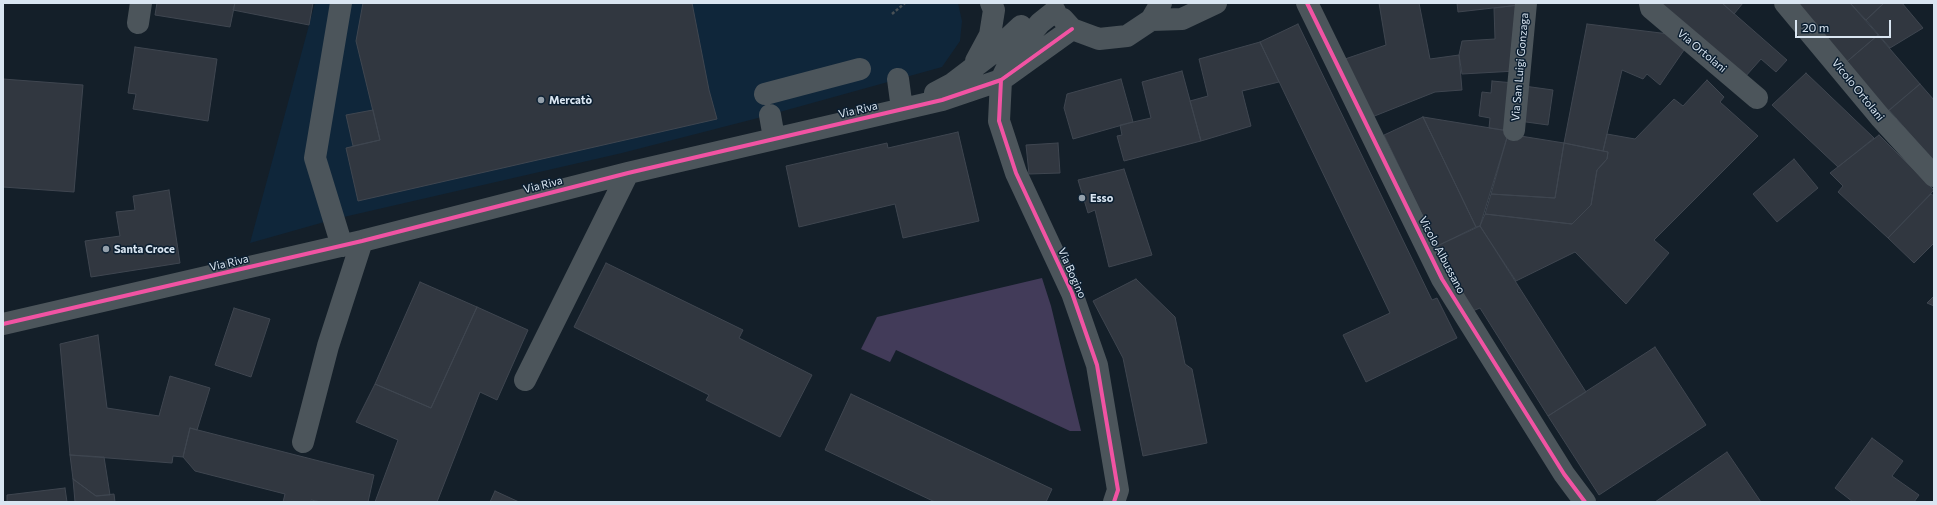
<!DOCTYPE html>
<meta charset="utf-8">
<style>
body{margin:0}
#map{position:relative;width:1937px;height:505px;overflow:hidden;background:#141f29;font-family:Commissioner,sans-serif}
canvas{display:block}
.frame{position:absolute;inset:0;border:4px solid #d9e5f1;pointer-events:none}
.scale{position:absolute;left:1795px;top:20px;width:96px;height:18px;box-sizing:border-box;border:2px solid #d9e5f1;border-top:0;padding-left:5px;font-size:12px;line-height:14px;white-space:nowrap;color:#d9e5f1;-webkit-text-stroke:3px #0c1f31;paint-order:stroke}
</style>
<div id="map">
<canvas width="1937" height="505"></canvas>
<div class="frame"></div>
<div class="scale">20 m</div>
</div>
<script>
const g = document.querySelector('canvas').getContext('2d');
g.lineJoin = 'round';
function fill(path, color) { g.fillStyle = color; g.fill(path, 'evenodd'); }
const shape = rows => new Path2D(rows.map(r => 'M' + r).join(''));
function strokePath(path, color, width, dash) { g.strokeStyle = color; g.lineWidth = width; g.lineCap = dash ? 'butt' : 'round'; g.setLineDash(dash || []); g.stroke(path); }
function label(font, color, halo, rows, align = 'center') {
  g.font = font + ' Commissioner,sans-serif'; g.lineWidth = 3; g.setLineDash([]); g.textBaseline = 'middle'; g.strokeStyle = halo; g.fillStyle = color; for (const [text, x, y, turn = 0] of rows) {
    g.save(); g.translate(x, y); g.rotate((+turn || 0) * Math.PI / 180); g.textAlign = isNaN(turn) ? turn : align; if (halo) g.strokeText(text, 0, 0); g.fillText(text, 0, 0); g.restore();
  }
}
fill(shape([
 [315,3,958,3,962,21,960,41,942,67,758,118,622,153,335,219,250,243]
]), '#0f263a');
fill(shape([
 [1042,278,1051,306,1081,431,1070,431,896,350,890,362,861,349,877,317]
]), '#423b59');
const building = shape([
 [157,3,235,3,230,27,155,15,157,3],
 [235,3,313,3,309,25,233,10,235,3],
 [363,3,692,3,709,90,717,119,358,201,346,148,380,140,356,41,363,3],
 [1379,3,1419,3,1430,59,1459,55,1462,90,1435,92,1372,117,1345,59,1386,45,1379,3],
 [1457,3,1519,3,1519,5,1458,12,1457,3],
 [1658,3,1722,3,1787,60,1776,72,1761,59,1745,77,1658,3],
 [1722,3,1743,3,1734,14,1722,3],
 [1790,3,1850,3,1878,35,1843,65,1790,3],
 [1850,3,1884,3,1866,20,1850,3],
 [1884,3,1902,3,1923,28,1890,48,1866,20,1884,3],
 [1519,5,1516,71,1462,74,1459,55,1462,41,1495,39,1494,8,1519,5],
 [1298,24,1432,300,1437,298,1457,338,1366,382,1343,335,1390,313,1260,42,1298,24],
 [1587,24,1669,34,1684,50,1660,85,1647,74,1643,79,1622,70,1603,151,1564,143,1587,24],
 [1878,35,1920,84,1885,114,1843,65,1878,35],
 [1260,42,1279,82,1242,91,1251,126,1201,141,1190,101,1208,96,1199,59,1260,42],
 [135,47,217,59,208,121,133,109,136,94,128,93,135,47],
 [1182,71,1201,141,1124,161,1117,136,1122,135,1120,125,1151,118,1142,82,1182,71],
 [1806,73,1874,138,1838,167,1772,105,1806,73],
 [3,79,83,85,74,192,3,187,3,79],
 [1121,79,1133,122,1073,139,1064,108,1067,94,1121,79],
 [1707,80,1724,97,1720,102,1758,136,1654,240,1669,253,1626,304,1575,252,1516,281,1480,226,1485,214,1572,224,1591,205,1597,170,1607,159,1608,152,1603,151,1607,134,1635,139,1674,99,1683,106,1707,80],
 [1492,81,1514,83,1509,131,1489,128,1490,118,1479,116,1482,92,1491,93,1492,81],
 [1920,84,1934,100,1934,161,1889,110,1920,84],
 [1524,86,1553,90,1548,125,1519,121,1524,86],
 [373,110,380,140,353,146,346,115,373,110],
 [1423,117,1509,131,1480,226,1476,227,1423,117],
 [1423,117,1476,227,1437,246,1384,135,1423,117],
 [958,132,979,221,903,238,895,204,799,227,786,166,887,143,888,148,958,132],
 [1508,134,1564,143,1555,198,1491,194,1508,134],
 [1879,135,1934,190,1888,238,1838,192,1843,186,1830,173,1879,135],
 [1058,143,1060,173,1029,174,1026,145,1058,143],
 [1564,143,1608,152,1607,159,1597,170,1591,205,1572,224,1485,214,1491,194,1555,198,1564,143],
 [1794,159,1818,188,1777,222,1753,194,1794,159],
 [1124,169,1152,255,1109,267,1095,210,1088,213,1078,180,1124,169],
 [169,190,180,263,91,277,85,241,120,236,116,212,135,210,133,196,169,190],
 [1931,194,1934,196,1934,243,1914,263,1888,238,1931,194],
 [1480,226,1586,392,1548,416,1480,308,1470,312,1433,248,1480,226],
 [606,263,743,330,739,338,812,375,780,437,706,400,709,395,574,327,606,263],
 [1136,279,1175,317,1185,364,1192,369,1207,443,1143,456,1123,358,1093,301,1136,279],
 [420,282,477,307,431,408,375,384,420,282],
 [1934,296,1934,306,1927,303,1934,296],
 [477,307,528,330,497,400,480,392,437,502,375,502,398,440,356,422,375,384,431,408,477,307],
 [234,308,270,319,251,377,215,365,234,308],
 [98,335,107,408,159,416,170,376,210,388,197,430,190,428,183,457,173,456,172,463,70,455,60,344,98,335],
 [1655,347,1706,425,1599,495,1548,416,1655,347],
 [851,394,1052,489,1046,502,935,502,825,450,851,394],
 [190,428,374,475,368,502,321,502,311,500,311,502,283,502,285,494,195,471,183,457,190,428],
 [1872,438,1903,461,1892,476,1919,495,1914,502,1853,502,1835,488,1872,438],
 [1727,452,1761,502,1655,502,1727,452],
 [70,455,104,457,110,495,96,496,73,479,70,455],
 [73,479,96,496,114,494,115,502,75,502,73,479],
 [65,488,67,502,7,502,7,495,65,488],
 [495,491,519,502,490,502,495,491]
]);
fill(building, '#313740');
strokePath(building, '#3f4650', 1);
strokePath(shape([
 [892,14,905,3]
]), '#485055', 2.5, [3, 2]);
strokePath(shape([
 [341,3,315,158,342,246],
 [1307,3,1442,279,1564,474,1585,502],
 [1650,3,1651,8,1757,98],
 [1785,3,1880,117,1934,176],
 [1055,11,1040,23,1013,55,1001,80,999,121,1016,173,1072,293,1097,365,1118,490,1114,502],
 [1063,19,1072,29,1099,39,1127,36,1151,20,1161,3],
 [1151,20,1182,19,1216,3],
 [138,23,141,3],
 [976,61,990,35,994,10,991,3],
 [898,79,902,109],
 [935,93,952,84,990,55,1021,26],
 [765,94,860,69],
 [770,115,774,138],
 [1514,130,1526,3],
 [3,324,362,241,628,173,942,100,1001,80,1072,29],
 [525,380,628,173],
 [303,442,328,346,362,241]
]), '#4c555b', 22);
strokePath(shape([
 [1307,3,1442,279,1564,474,1585,502],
 [1001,80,999,121,1016,173,1072,293,1097,365,1118,490,1114,502],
 [3,324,362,241,628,173,942,100,1001,80,1072,29]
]), '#f153a3', 4);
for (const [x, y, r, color] of [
 [541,100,4,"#94a0ab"],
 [1082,198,4,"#94a0ab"],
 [106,249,4,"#94a0ab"]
]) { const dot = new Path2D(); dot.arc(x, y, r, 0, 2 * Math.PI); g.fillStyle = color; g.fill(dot); strokePath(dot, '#0c1f31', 1.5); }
label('11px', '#d9e5f1', '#0c1f31', [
 ["Via Ortolani",1702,51,40],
 ["Via San Luigi Gonzaga",1520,67,-85],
 ["Vicolo Ortolani",1858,90,51],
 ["Via Riva",858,110,-13],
 ["Via Riva",543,185,-14],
 ["Vicolo Albussano",1442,255,62],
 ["Via Riva",229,263,-13],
 ["Via Bogino",1072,273,66]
]);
label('bold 11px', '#d9e5f1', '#0c1f31', [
 ["Mercatò",549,100],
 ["Esso",1090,198],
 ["Santa Croce",114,249]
], 'left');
</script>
